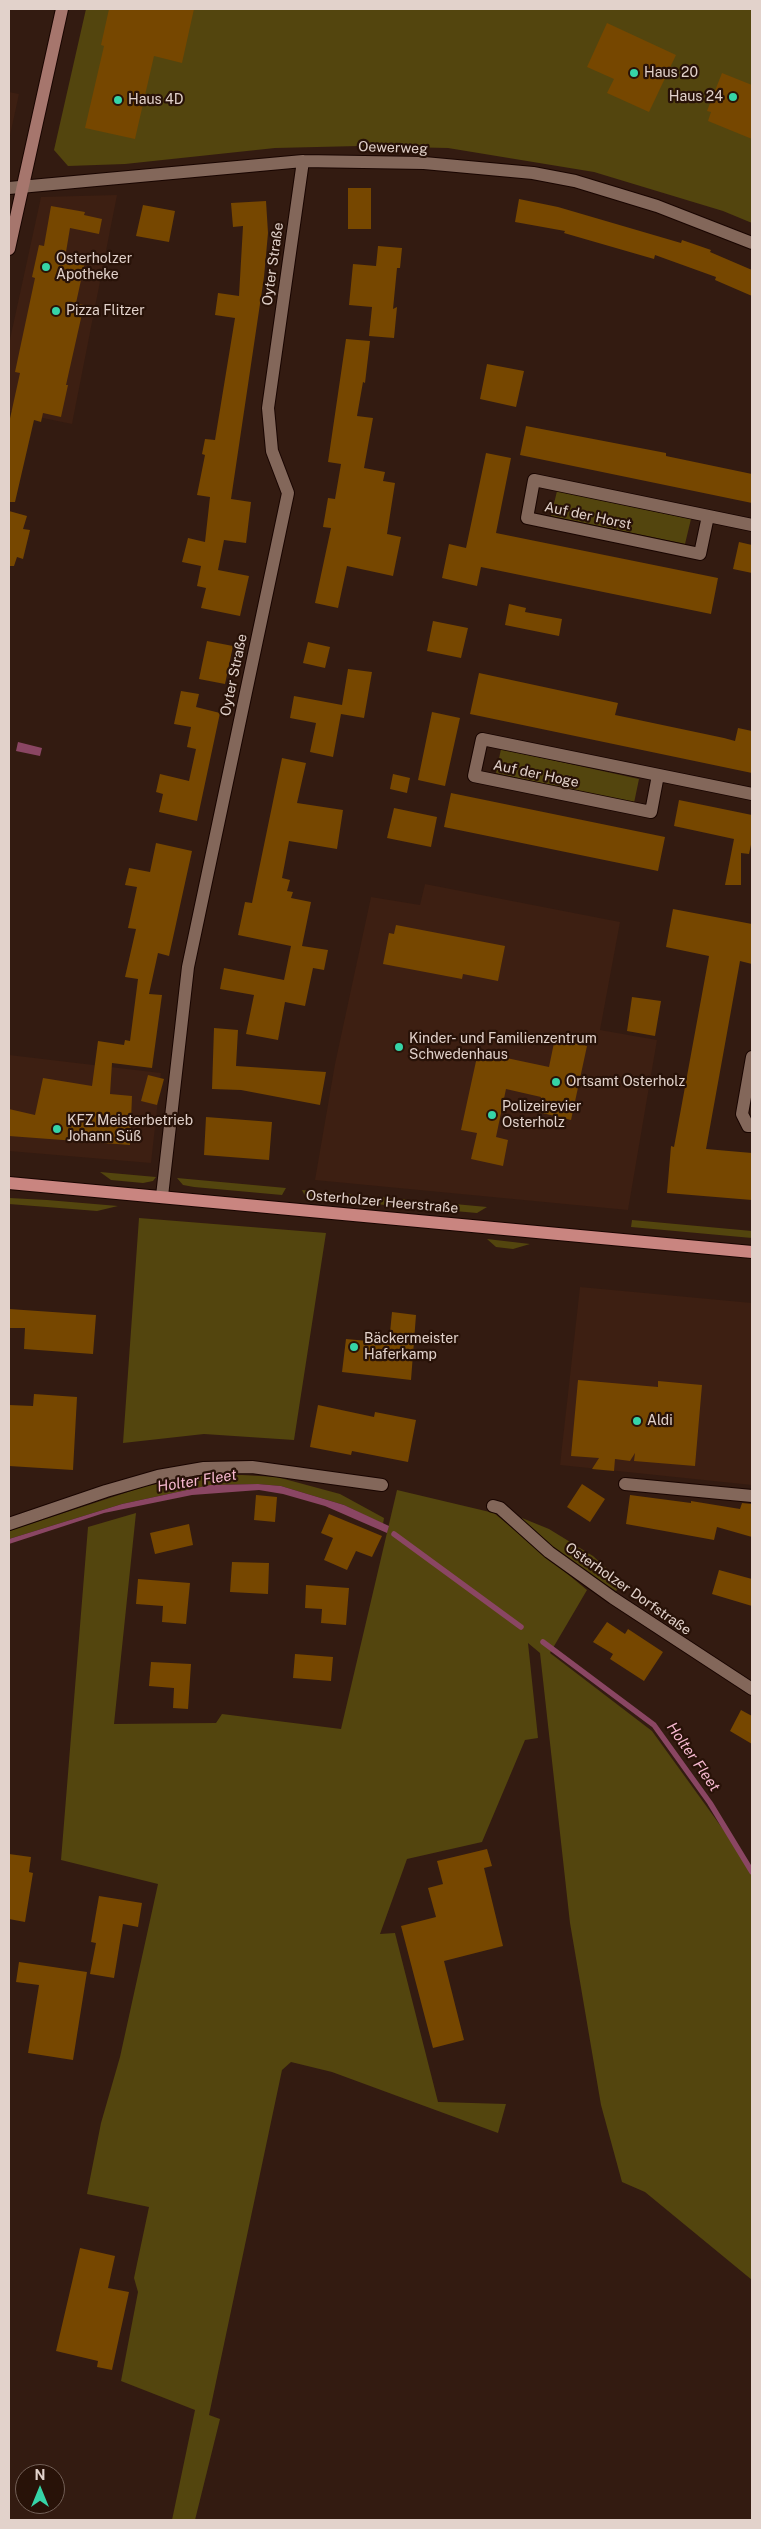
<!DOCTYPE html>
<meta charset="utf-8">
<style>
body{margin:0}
#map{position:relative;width:761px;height:2529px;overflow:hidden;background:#331b11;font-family:"Public Sans",sans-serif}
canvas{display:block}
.frame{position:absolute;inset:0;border:10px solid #e2d2cb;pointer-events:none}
.north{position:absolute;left:15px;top:2464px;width:50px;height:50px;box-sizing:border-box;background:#281208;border:1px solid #725f56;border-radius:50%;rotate:0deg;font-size:14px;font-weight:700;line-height:20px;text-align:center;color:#e2d2cb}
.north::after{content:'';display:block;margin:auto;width:18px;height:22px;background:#36d4a7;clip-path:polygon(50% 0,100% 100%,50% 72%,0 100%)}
</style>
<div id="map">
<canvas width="761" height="2529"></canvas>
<div class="frame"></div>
<div class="north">N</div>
</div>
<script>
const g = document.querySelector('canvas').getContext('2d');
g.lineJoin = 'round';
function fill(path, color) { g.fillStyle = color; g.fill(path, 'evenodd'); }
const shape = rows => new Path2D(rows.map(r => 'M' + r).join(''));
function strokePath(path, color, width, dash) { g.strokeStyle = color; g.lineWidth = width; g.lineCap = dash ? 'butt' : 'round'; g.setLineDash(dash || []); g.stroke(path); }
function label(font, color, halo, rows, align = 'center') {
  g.font = font + ' "Public Sans",sans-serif'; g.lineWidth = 4.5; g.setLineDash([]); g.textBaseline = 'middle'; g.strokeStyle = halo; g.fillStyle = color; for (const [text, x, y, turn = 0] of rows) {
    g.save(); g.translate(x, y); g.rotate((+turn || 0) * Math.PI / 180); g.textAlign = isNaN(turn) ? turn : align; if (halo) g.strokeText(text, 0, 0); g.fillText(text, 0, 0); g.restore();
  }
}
fill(shape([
 [9,92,19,94,9,140],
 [117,195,72,424,9,411,9,344,41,197],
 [425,884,620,922,600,1030,657,1040,628,1210,315,1180,335,1064,371,897,420,905],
 [9,1055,161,1073,151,1163,9,1151],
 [580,1287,752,1303,752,1485,560,1465]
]), '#3d1f12');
fill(shape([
 [86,9,752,9,752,223,723,211,594,172,448,148,359,146,275,148,125,164,68,166,54,150],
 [557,491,691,519,685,544,551,516],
 [501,749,639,779,634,803,496,773],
 [100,1172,156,1177,153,1181,143,1183,111,1180],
 [177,1178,286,1188,282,1195,194,1187,183,1185],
 [302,1190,487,1207,477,1213,306,1198],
 [9,1198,47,1200,118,1206,97,1211,9,1204],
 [139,1218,326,1233,294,1440,204,1434,123,1443],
 [632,1220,752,1231,752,1238,631,1227],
 [487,1239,530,1244,513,1249,496,1247],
 [242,1475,277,1477,340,1494,384,1518,383,1524,344,1505,281,1486,258,1484,210,1485,122,1504,9,1539,9,1531,146,1486,202,1476],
 [397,1490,494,1513,587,1590,550,1653,652,1731,746,1861,752,1874,752,2280,645,2192,622,2182,601,2105,570,1923,540,1653,528,1643,538,1738,525,1740,482,1842,407,1859,380,1934,395,1933,438,2102,506,2104,498,2133,332,2072,291,2062,282,2070,209,2415,220,2419,195,2520,172,2520,195,2410,121,2381,138,2292,134,2278,149,2207,87,2194,101,2123,120,2057,158,1884,61,1860,88,1527,136,1513,114,1724,216,1723,222,1714,341,1729],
 [517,1516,549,1529,593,1556,607,1569,618,1589,616,1591,590,1575,517,1520]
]), '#53450e');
fill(shape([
 [18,742,42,748,40,756,16,751],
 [258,1484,281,1486,344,1505,389,1526,387,1533,325,1506,283,1494,259,1490,192,1495,104,1513,9,1544,9,1539,122,1504,210,1485]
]), '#8a4663');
strokePath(shape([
 [394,1534,521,1627],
 [543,1642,654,1725,710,1803,752,1872]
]), '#8a4663', 5.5);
fill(shape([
 [109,9,194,9,182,63,154,56,135,139,85,128,104,46,101,45],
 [607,23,676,55,649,112,607,93,614,79,587,67],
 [722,73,752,85,752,139,708,121,711,112,707,111],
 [348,188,371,188,371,229,348,229],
 [519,199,558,207,681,243,682,240,711,250,710,252,752,270,752,296,715,280,716,277,655,255,654,259,564,233,565,231,515,222],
 [266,201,268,233,264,277,231,499,251,502,246,543,224,540,218,570,249,576,240,616,201,608,206,588,197,586,201,566,182,562,188,538,205,542,210,497,197,495,205,455,202,454,205,439,215,440,235,318,215,315,218,293,239,296,243,226,233,227,231,203],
 [143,205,175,211,169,242,136,236],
 [51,206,85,212,84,215,102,219,99,234,70,228,65,258,85,262,76,303,84,305,66,385,68,385,61,417,43,413,41,422,34,420,15,502,9,502,9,423,20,373,15,372,35,278,32,277,39,245,44,246],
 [378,246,402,248,400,268,397,268,393,309,397,307,394,338,369,336,372,307,349,305,353,264,376,266],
 [346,339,370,341,365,383,363,382,357,416,373,418,364,468,385,472,383,481,395,483,387,534,401,537,393,576,347,566,338,608,315,603,331,528,323,527,328,498,335,499,341,464,328,462],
 [487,364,524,371,516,407,480,399],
 [526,426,666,453,666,456,752,474,752,503,520,455],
 [486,453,511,458,496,533,718,578,711,614,481,567,477,586,442,578,449,544,466,548],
 [9,511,27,516,23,529,30,530,23,559,17,557,14,566,9,566],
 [739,542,752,545,752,573,733,569],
 [509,604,526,608,525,612,562,619,559,636,505,625],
 [433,621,468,628,461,658,427,651],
 [207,641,233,646,225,684,199,679],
 [308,642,330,647,325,668,303,663],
 [348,669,372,672,364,718,341,714,333,757,310,752,316,723,290,718,294,696,342,705],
 [479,673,618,703,615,715,724,738,735,741,738,728,752,731,752,773,470,714],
 [181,691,199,694,196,707,220,713,197,821,159,812,163,794,156,792,160,774,189,781,196,749,187,747,191,727,174,724],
 [432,712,460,718,445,786,418,780],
 [282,758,306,763,297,803,343,810,337,849,289,841,282,878,290,880,287,891,293,892,291,898,311,902,302,946,328,950,324,970,313,968,305,1006,285,1002,278,1040,246,1034,254,995,220,989,224,968,284,980,291,946,238,935,245,902,252,903],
 [393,774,410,778,407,793,390,789],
 [451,793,665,837,658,871,444,827],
 [679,800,752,815,752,840,749,854,741,853,741,885,725,885,734,839,674,826],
 [394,808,437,817,431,847,387,838],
 [156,843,192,851,169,956,158,953,149,994,162,995,152,1068,112,1063,110,1094,132,1096,130,1145,9,1136,9,1109,35,1115,43,1078,92,1086,98,1041,124,1045,125,1040,130,1041,138,979,125,977,136,929,128,928,137,887,125,885,129,868,150,872],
 [673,909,752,924,752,964,740,961,706,1149,752,1153,752,1200,667,1193,671,1146,674,1147,709,956,666,947],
 [396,925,505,946,498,981,463,974,462,979,383,964,389,933,394,934],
 [632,997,661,1001,655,1036,627,1031],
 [214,1028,238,1030,236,1066,326,1072,320,1105,241,1090,212,1089],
 [555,1038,587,1046,571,1120,538,1112,541,1097,506,1089,496,1137,508,1140,503,1166,471,1159,477,1133,461,1130,478,1052,549,1067],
 [148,1075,164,1079,157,1105,141,1101],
 [206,1117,272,1122,269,1160,204,1155],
 [9,1309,96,1315,93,1354,24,1349,25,1328,9,1328],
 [392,1312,416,1315,411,1380,342,1372,346,1339,389,1343],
 [578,1380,658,1387,658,1381,702,1385,695,1466,634,1461,635,1453,630,1461,615,1459,614,1471,592,1469,599,1458,571,1456],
 [34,1394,77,1397,73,1470,9,1466,9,1405,33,1406],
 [318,1405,374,1417,375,1412,416,1420,408,1462,352,1451,351,1455,310,1447],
 [582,1484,605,1499,590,1522,567,1507],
 [256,1495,277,1497,275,1522,254,1520],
 [630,1495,691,1503,691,1501,740,1509,742,1503,752,1504,752,1537,717,1527,714,1540,626,1524],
 [329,1514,382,1536,372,1557,356,1551,347,1570,324,1560,333,1538,321,1533],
 [189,1524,193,1545,155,1554,150,1533],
 [232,1562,269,1563,268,1594,230,1592],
 [719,1570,752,1579,752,1606,712,1594],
 [138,1579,190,1583,186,1624,162,1622,163,1606,136,1604],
 [306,1585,349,1588,346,1625,321,1623,322,1609,305,1608],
 [607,1622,625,1634,628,1629,663,1652,644,1681,610,1659,613,1654,593,1642],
 [295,1654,333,1657,331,1681,293,1678],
 [151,1662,191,1664,188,1709,173,1708,174,1688,149,1686],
 [741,1710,752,1716,752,1744,730,1731],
 [487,1849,492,1866,484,1868,503,1946,444,1961,464,2040,433,2048,401,1926,436,1917,428,1888,443,1884,437,1861],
 [9,1854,31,1857,29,1872,33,1873,25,1922,9,1919],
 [99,1896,142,1903,138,1927,123,1924,114,1978,90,1974,96,1943,91,1942],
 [19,1962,87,1972,73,2060,28,2053,39,1985,16,1982],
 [80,2248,115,2256,108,2288,129,2292,112,2370,97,2367,98,2361,56,2351]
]), '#764700');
const street = shape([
 [9,188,303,161,424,163,533,173,575,181,657,206,752,243],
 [708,516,700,554,527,518,534,480,752,525],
 [658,775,651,812,474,776,482,739,752,794],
 [752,1057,742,1114,748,1126,752,1126],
 [162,1196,188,967,288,493,272,451,268,408,303,161],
 [625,1484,752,1496],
 [493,1506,500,1508,549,1552,613,1598,752,1689],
 [9,1524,106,1491,158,1476,204,1468,252,1467,382,1485]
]);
const secondary = shape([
 [9,249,62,9]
]);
const primary = shape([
 [9,1183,752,1252]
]);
strokePath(street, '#190500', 14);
strokePath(secondary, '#190500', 14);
strokePath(primary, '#190500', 14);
strokePath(street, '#83675a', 12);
strokePath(secondary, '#a6766d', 12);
strokePath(primary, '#c98580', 12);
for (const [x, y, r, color] of [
 [634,73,5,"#36d4a7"],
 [733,97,5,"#36d4a7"],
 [118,100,5,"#36d4a7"],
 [46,267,5,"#36d4a7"],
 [56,311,5,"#36d4a7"],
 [399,1047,5,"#36d4a7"],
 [556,1082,5,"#36d4a7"],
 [492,1115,5,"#36d4a7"],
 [57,1129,5,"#36d4a7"],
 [354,1347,5,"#36d4a7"],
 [637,1421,5,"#36d4a7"]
]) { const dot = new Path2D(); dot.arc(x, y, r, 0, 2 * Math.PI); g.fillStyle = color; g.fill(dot); strokePath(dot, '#281208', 2); }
label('14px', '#e2d2cb', '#281208', [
 ["Haus 20",644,73],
 ["Haus 24",723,97,"right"],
 ["Haus 4D",128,100],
 ["Osterholzer",56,259],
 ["Apotheke",56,275],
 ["Pizza Flitzer",66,311],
 ["Kinder- und Familienzentrum",409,1039],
 ["Schwedenhaus",409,1055],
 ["Ortsamt Osterholz",566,1082],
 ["Polizeirevier",502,1107],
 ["Osterholz",502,1123],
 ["KFZ Meisterbetrieb",67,1121],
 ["Johann Süß",67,1137],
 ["Bäckermeister",364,1339],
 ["Haferkamp",364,1355],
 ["Aldi",647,1421]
], 'left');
label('14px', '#e2d2cb', '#281208', [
 ["Oewerweg",393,148,2],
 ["Oyter Straße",273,264,-82],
 ["Auf der Horst",588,516,12],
 ["Oyter Straße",234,675,-78],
 ["Auf der Hoge",536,774,12],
 ["Osterholzer Heerstraße",382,1202,5],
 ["Osterholzer Dorfstraße",628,1589,35]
]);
label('italic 15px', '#f6b8cf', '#281208', [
 ["Holter Fleet",197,1481,-9],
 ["Holter Fleet",693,1757,55]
]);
</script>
